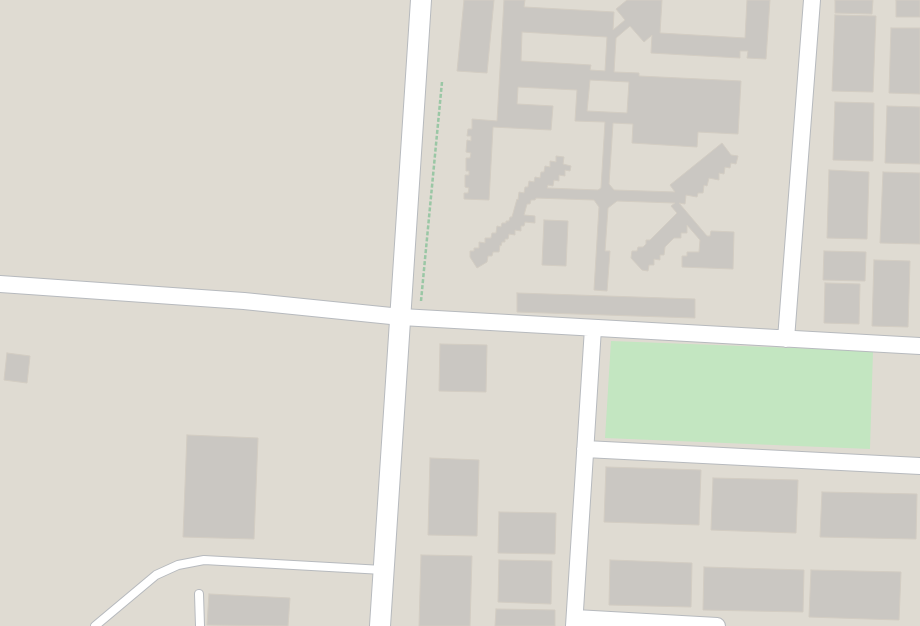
<!DOCTYPE html>
<style>
body{margin:0}
canvas{display:block;background:#efece4}
</style>
<canvas width="920" height="626"></canvas>
<script>
const g = document.querySelector('canvas').getContext('2d');
g.lineJoin = 'round';
function fill(path, color) { g.fillStyle = color; g.fill(path, 'evenodd'); }
const shape = rows => new Path2D(rows.map(r => 'M' + r).join(''));
function strokePath(path, color, width, dash) { g.strokeStyle = color; g.lineWidth = width; g.lineCap = dash ? 'butt' : 'round'; g.setLineDash(dash || []); g.stroke(path); }
fill(shape([
 [0,0,920,0,920,626,0,626]
]), '#dfdbd2');
fill(shape([
 [611,341,873,351,870,449,605,438]
]), '#c3e6c1');
const building = shape([
 [464,0,494,0,487,73,457,71,464,0],
 [504,0,525,0,524,7,614,12,613,30,625,20,616,9,627,0,662,0,660,33,745,38,747,0,770,0,766,59,747,58,748,51,740,51,740,58,651,53,652,35,644,42,630,26,616,38,614,72,639,73,639,76,741,81,738,134,698,132,697,147,632,143,633,124,613,123,609,184,614,190,675,192,670,185,722,143,731,155,738,156,736,164,731,163,730,168,725,167,724,174,719,173,719,180,709,178,707,186,704,185,703,193,698,193,697,197,686,195,685,204,679,203,707,236,710,236,711,231,734,232,733,269,682,267,682,256,687,256,687,252,699,252,700,240,687,225,687,233,681,233,681,238,674,238,665,247,664,255,660,255,660,260,654,259,654,265,649,265,648,271,642,270,631,258,632,251,637,251,638,247,643,247,646,244,646,240,650,240,677,213,671,206,675,203,617,201,608,208,605,251,610,251,607,291,594,290,599,207,594,200,536,198,535,200,531,200,530,204,527,204,524,215,535,216,535,223,525,222,524,226,521,226,521,231,515,230,515,235,509,234,508,239,505,239,505,242,502,242,501,246,500,245,499,252,493,252,492,256,488,256,487,262,477,268,470,257,470,251,474,251,474,248,479,248,479,242,485,243,485,238,491,238,492,233,496,233,497,226,501,227,502,223,506,223,506,221,509,221,510,217,512,217,517,199,518,200,519,192,524,193,525,187,528,187,529,181,534,182,535,177,540,178,541,172,544,172,545,166,550,167,550,161,556,162,556,156,564,157,563,164,571,166,570,171,565,170,565,176,559,175,559,181,554,180,553,186,548,185,547,188,598,190,601,188,605,122,575,121,577,90,518,87,517,104,553,106,551,130,493,127,489,200,464,199,464,193,468,193,469,188,465,187,465,175,469,175,469,171,466,171,466,158,470,158,471,153,466,152,467,140,471,141,471,136,467,136,468,129,472,129,472,119,497,121,504,0],
 [522,32,607,37,605,71,590,70,591,65,521,61,522,32],
 [590,80,629,82,627,113,587,111,590,80],
 [835,0,873,0,872,14,835,13,835,0],
 [896,0,920,0,920,17,896,17,896,0],
 [835,15,876,16,873,92,832,91,835,15],
 [891,28,920,28,920,94,889,93,891,28],
 [835,102,874,103,873,161,833,160,835,102],
 [887,106,920,107,920,164,885,163,887,106],
 [829,170,869,172,867,239,827,238,829,170],
 [883,172,920,173,920,244,880,243,883,172],
 [544,220,568,221,566,266,542,265,544,220],
 [824,251,866,252,865,281,823,280,824,251],
 [874,260,910,261,908,327,872,326,874,260],
 [825,283,860,284,859,324,824,323,825,283],
 [517,293,695,299,695,318,517,312,517,293],
 [440,344,487,345,486,392,439,391,440,344],
 [7,353,30,356,27,383,4,380,7,353],
 [187,435,258,438,254,539,183,537,187,435],
 [430,458,479,460,477,536,428,535,430,458],
 [606,467,701,470,699,525,604,522,606,467],
 [713,478,798,480,796,533,711,530,713,478],
 [822,492,917,494,916,539,820,537,822,492],
 [499,512,556,513,555,554,498,553,499,512],
 [421,555,472,556,470,626,419,626,421,555],
 [499,560,552,561,551,604,498,602,499,560],
 [610,560,692,563,691,607,609,605,610,560],
 [704,567,804,570,803,612,703,610,704,567],
 [811,570,901,572,899,620,809,617,811,570],
 [209,594,290,598,288,626,207,625,209,594],
 [496,609,555,610,555,626,495,626,496,609]
]);
fill(building, '#cac7c2');
strokePath(building, '#d3cdc3', 1);
const service = shape([
 [199,594,200,626],
 [95,626,156,575,178,565,204,560,383,570]
]);
const minor = shape([
 [0,284,244,301,401,317,920,346],
 [786,339,812,0],
 [585,449,920,466],
 [575,618,717,626],
 [574,626,593,328]
]);
const tertiary = shape([
 [380,626,421,0]
]);
strokePath(service, '#b7babe', 10);
strokePath(minor, '#b7babe', 18);
strokePath(tertiary, '#b7babe', 22);
strokePath(shape([
 [421,301,442,82]
]), '#9ac7a5', 2.5, [4, 2]);
strokePath(service, '#fff', 8);
strokePath(minor, '#fff', 16);
strokePath(tertiary, '#fff', 20);
</script>
